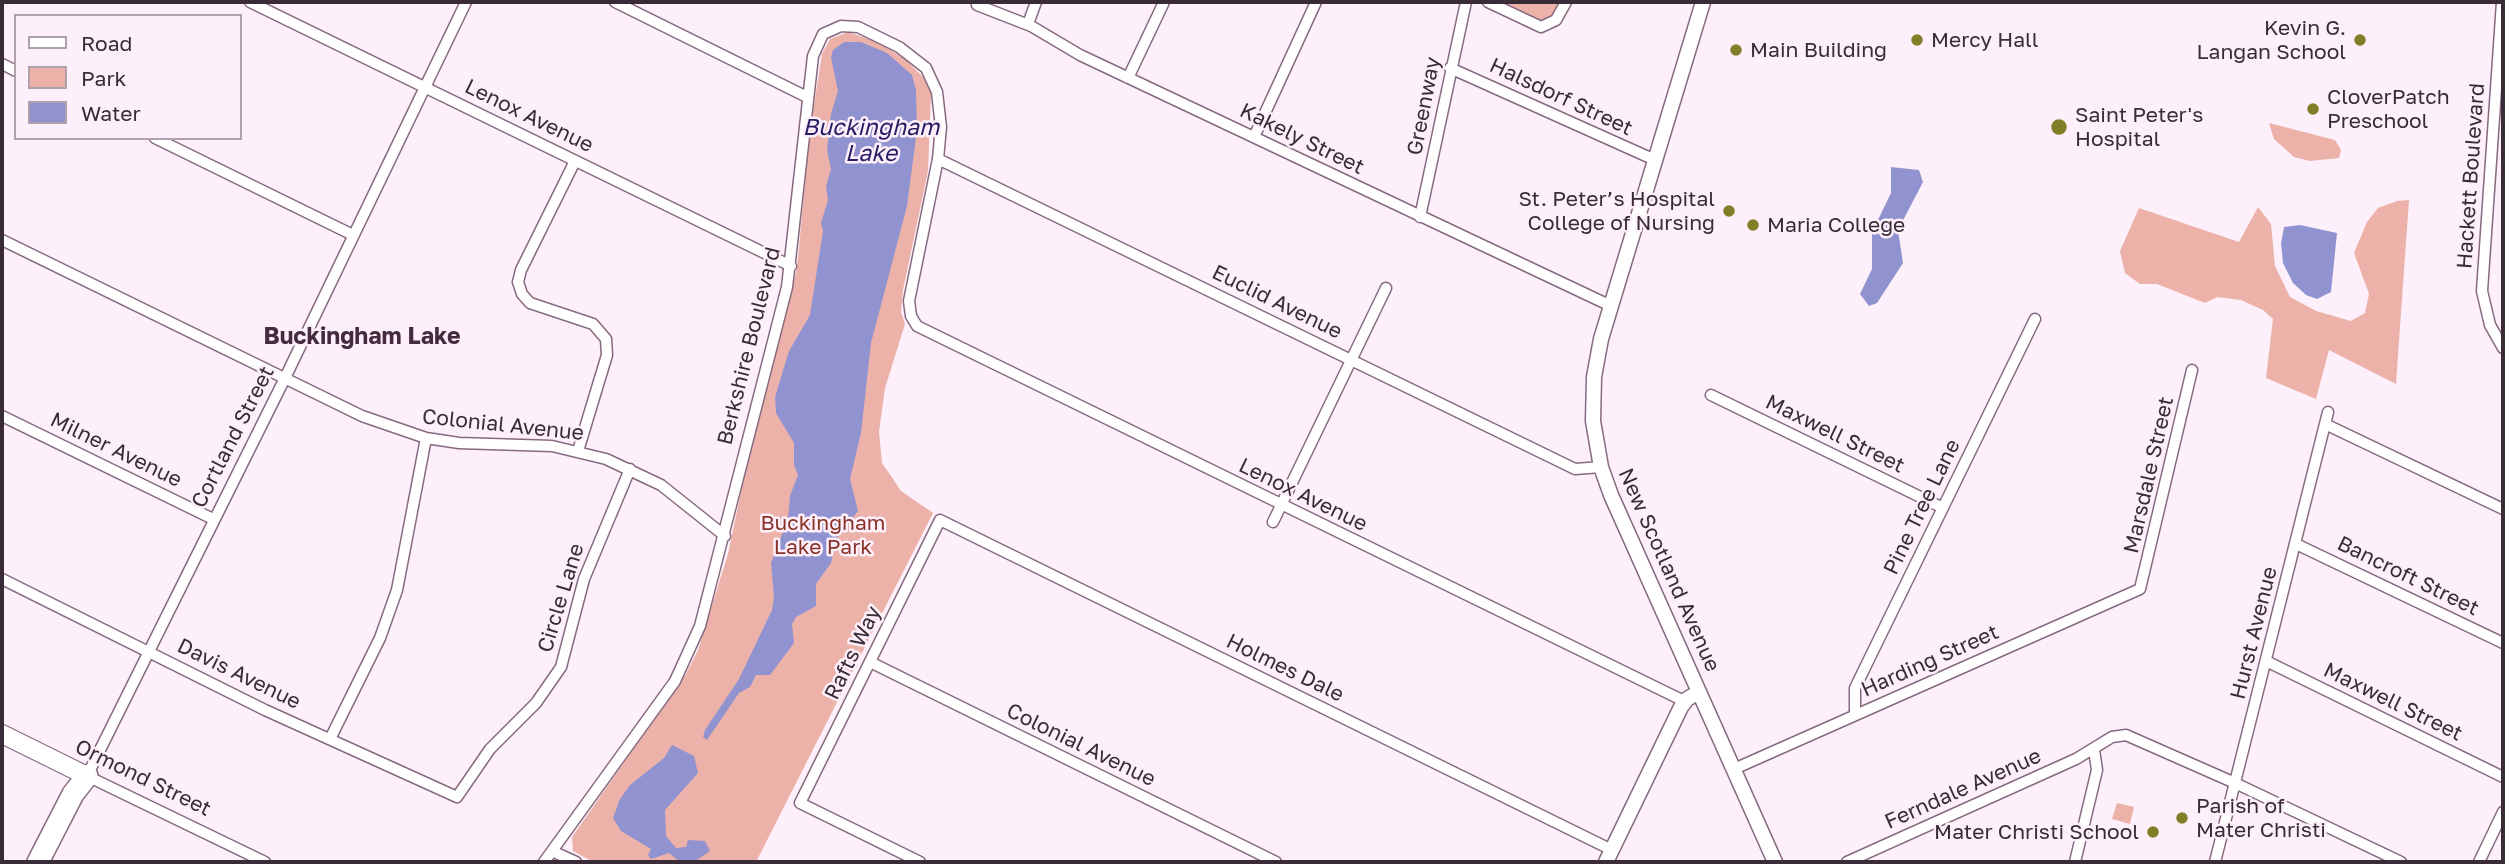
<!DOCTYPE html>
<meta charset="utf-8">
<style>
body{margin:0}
#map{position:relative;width:2505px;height:864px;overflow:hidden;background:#fdf0fa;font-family:"Golos Text",sans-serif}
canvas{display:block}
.frame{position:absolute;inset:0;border:4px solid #392c36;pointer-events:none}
.legend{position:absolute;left:14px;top:14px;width:228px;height:126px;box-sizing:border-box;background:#fdf0fa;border:2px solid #afa2ac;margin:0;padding:9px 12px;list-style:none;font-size:21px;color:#392c36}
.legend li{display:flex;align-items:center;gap:14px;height:35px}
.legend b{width:35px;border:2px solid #afa2ac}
</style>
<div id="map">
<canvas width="2505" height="864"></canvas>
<div class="frame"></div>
<ul class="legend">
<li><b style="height:9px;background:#fff"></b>Road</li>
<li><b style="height:19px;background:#ecb2a9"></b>Park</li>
<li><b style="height:19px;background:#9193d1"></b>Water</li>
</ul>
</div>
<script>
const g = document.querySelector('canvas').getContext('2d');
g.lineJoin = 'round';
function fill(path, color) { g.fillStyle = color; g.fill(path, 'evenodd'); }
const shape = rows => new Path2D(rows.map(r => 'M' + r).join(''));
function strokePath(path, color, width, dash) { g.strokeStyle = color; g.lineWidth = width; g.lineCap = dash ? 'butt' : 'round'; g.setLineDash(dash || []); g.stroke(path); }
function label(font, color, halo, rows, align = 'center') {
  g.font = font + ' "Golos Text",sans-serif'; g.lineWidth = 5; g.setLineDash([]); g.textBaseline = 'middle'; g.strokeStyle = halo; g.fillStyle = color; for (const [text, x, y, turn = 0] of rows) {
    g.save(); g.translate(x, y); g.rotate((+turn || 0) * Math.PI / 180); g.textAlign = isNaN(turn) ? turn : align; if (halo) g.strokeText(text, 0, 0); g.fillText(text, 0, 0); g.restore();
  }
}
fill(shape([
 [1499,2,1560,2,1551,17,1541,20],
 [848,32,875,41,905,59,926,80,931,94,928,171,903,290,901,312,905,324,885,388,879,432,882,463,889,473,901,491,933,513,756,862,593,862,573,851,572,837,686,674,698,650,728,554,747,463,797,268,810,130,822,54,830,39],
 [2269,123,2335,140,2341,150,2339,158,2310,161,2294,157,2274,139],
 [2409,200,2396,384,2329,350,2316,399,2266,378,2273,319,2263,310,2241,300,2217,297,2205,303,2157,284,2140,284,2125,273,2120,251,2139,208,2239,242,2258,207,2271,224,2275,266,2290,297,2316,311,2351,321,2365,313,2369,294,2354,253,2367,222,2378,208,2397,201],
 [2117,803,2134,807,2130,824,2112,819]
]), '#ecb2a9');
fill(shape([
 [844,42,861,42,887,53,912,75,916,90,917,130,907,206,871,343,861,433,850,479,858,511,837,538,831,563,816,584,816,606,796,617,792,624,794,643,770,675,756,675,750,687,739,693,707,740,703,737,705,730,739,679,772,610,774,597,771,563,788,519,790,496,798,475,794,465,794,443,776,413,775,397,789,351,810,315,823,231,821,223,828,200,826,186,831,169,827,150,831,114,838,91,831,58,833,50],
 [1891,167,1919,170,1923,182,1898,230,1903,263,1877,303,1869,306,1860,294,1872,269,1872,232,1891,193],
 [2300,225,2337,233,2331,292,2317,299,2306,295,2293,283,2283,263,2281,243,2284,227],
 [672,745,694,756,698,773,665,810,666,836,676,848,686,847,688,840,705,841,710,851,694,862,680,862,669,853,651,859,648,855,651,849,621,831,613,818,620,799,630,785,664,758]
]), '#9193d1');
const minor = shape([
 [250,2,791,266],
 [615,2,807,97],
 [1488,2,1541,27,1556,20,1566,2],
 [2502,2,2482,291,2490,325,2503,348],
 [977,5,1031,26,1080,55,1611,306],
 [1028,24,1036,2],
 [2,64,16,71],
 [1450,68,1655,160],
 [1128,78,1164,2],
 [1254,137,1316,2],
 [155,138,353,235],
 [938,159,1575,469,1601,467],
 [575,161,521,270,518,282,522,294,530,303,593,324,606,339,607,355,578,451],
 [1420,217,1466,2],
 [2,240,362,416,426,438,459,443,552,446,606,459,661,485,725,536],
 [1711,395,1943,508],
 [2,416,213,519],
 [2325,424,2503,509],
 [1273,522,1386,288],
 [2296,544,2503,643],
 [2,579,265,710,457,797,490,749,536,703,561,667,584,579,630,469],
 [2266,661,2503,777],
 [870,662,1276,862],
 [1855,715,1855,688,2035,319],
 [330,739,380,638,397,590,426,438],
 [1734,769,2140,589,2192,370],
 [554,852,576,862],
 [265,862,87,776,285,378,466,2],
 [544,862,675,681,700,626,787,287,813,56,823,34,841,26,858,27,899,47,926,68,937,92,941,127,938,159,909,301,911,316,917,326,1684,701],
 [920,862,800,803,940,520,1612,850],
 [1847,862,2076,759,2112,737,2126,735,2235,783,2401,862],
 [2075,862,2097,770,2094,750],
 [2215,862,2328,412],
 [2479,862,2503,812]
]);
const tertiary = shape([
 [1703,2,1601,339,1594,377,1593,421,1601,467,1611,495,1775,862],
 [1606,862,1681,707,1687,699,1699,692]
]);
const primary = shape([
 [2,734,87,776]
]);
const motorway = shape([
 [38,862,73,794,87,776]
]);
strokePath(minor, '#876a7f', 13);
strokePath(tertiary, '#876a7f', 17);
strokePath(primary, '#876a7f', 20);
strokePath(motorway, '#876a7f', 24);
strokePath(minor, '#fff', 10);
strokePath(tertiary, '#fff', 14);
strokePath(primary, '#fff', 18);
strokePath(motorway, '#fff', 21);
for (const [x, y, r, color] of [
 [1917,40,7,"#807e26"],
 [2360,40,7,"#807e26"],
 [1736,50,7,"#807e26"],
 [2313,109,7,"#807e26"],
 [2059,127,9,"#807e26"],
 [1729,211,7,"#807e26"],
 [1753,225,7,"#807e26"],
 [2182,818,7,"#807e26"],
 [2153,832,7,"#807e26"]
]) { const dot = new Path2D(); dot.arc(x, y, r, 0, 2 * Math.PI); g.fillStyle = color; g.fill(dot); strokePath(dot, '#fdf0fa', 2.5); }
label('21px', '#392c36', '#fdf0fa', [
 ["Kevin G.",2346,28,"right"],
 ["Langan School",2346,52,"right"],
 ["Mercy Hall",1931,40],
 ["Main Building",1750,50],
 ["CloverPatch",2327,97],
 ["Preschool",2327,121],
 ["Saint Peter's",2075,115],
 ["Hospital",2075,139],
 ["St. Peter’s Hospital",1715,199,"right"],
 ["College of Nursing",1715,223,"right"],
 ["Maria College",1767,225],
 ["Parish of",2196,806],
 ["Mater Christi",2196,830],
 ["Mater Christi School",2139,832,"right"]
], 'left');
label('21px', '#392c36', '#fdf0fa', [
 ["Halsdorf Street",1561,97,25],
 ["Greenway",1424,106,-79],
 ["Lenox Avenue",529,116,26],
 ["Kakely Street",1302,139,26],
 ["Hackett Boulevard",2471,176,-86],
 ["Euclid Avenue",1277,302,26],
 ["Berkshire Boulevard",749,346,-76],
 ["Colonial Avenue",503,425,6],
 ["Maxwell Street",1835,434,26],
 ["Cortland Street",233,437,-63],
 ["Milner Avenue",116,450,26],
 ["Marsdale Street",2149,475,-77],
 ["Lenox Avenue",1303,495,26],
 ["Pine Tree Lane",1922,507,-64],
 ["New Scotland Avenue",1669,570,66],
 ["Bancroft Street",2408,576,26],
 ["Circle Lane",561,598,-73],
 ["Hurst Avenue",2254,633,-76],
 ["Rafts Way",853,653,-64],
 ["Harding Street",1930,661,-24],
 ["Holmes Dale",1285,668,26],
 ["Davis Avenue",239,674,26],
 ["Maxwell Street",2393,702,26],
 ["Colonial Avenue",1081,745,26],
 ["Ormond Street",143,778,26],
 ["Ferndale Avenue",1963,789,-24]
]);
label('21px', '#88322a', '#fdf0fa', [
 ["Buckingham",823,523],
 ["Lake Park",823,547]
]);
label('italic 23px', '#281e66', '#fdf0fa', [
 ["Buckingham",871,128],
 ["Lake",871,154]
]);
label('bold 23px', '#442b3e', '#fdf0fa', [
 ["Buckingham Lake",362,337]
]);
</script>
